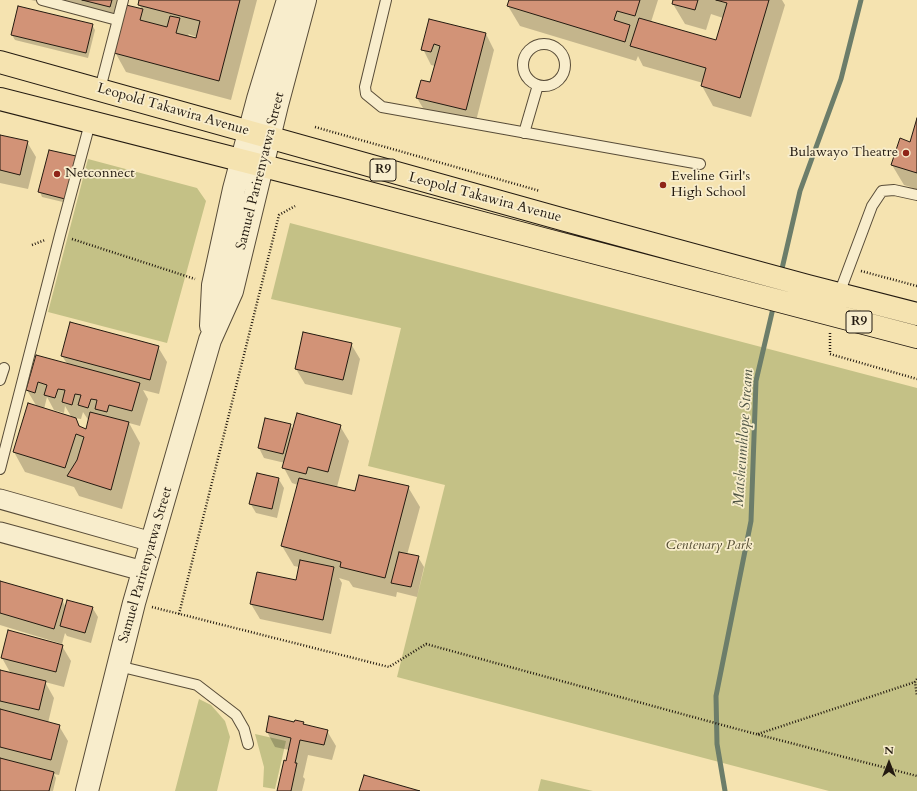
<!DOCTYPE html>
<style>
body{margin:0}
#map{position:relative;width:917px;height:791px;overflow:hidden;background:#f5e3b0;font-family:Cardo,serif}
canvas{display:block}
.north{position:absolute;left:869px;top:743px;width:40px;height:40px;-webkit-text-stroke:3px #f8edcc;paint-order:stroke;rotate:0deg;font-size:11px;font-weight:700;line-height:16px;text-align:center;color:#231a10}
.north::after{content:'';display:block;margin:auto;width:14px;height:18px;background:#231a10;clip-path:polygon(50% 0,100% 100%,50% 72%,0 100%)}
</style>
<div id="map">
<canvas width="917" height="791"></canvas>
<div class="north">N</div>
</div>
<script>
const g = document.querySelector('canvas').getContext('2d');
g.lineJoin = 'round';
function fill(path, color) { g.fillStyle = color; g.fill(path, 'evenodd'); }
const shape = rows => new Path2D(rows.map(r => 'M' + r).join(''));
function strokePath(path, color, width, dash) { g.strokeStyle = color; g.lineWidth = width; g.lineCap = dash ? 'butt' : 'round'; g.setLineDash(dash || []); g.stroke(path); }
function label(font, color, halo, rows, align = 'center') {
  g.font = font + ' Cardo,serif'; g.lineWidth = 3.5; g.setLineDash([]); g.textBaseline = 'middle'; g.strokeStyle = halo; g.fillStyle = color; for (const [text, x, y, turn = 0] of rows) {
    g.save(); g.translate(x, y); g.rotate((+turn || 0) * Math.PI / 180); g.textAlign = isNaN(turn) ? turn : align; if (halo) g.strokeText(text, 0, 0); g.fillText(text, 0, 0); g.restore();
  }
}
fill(shape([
 [88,159,197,188,206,201,167,343,48,312],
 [290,223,917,388,917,791,829,791,397,677,445,485,368,466,401,328,271,299],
 [199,699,211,705,225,721,230,737,217,791,175,791],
 [255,734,286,741,275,789,263,787,264,767],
 [541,779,593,791,538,791]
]), '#c4c186');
fill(shape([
 [31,0,124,0,119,22],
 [140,0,257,0,231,100,126,72,115,52,142,10,139,4],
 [188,34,197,37,196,39,190,37],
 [510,0,658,0,651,22,716,41,723,18,711,14,706,30,685,24,673,4,674,0,782,0,785,5,751,117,713,106,702,86,703,83,643,66,638,56,636,61,520,26,508,6],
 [430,20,486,34,494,50,475,125,426,113,417,98,431,84,435,66,431,65,423,49],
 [92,25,95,30,88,58,15,40,12,35],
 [917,122,917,189,904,185,892,165,910,143],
 [0,136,27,142,36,157,28,189,0,183],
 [50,151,67,203,42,197,40,192],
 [351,344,360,359,352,395,305,384,296,369],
 [158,347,167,362,159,394,143,390,148,399,140,426,129,423,140,443,122,509,79,496,74,487,25,472,14,452,37,407,27,390,36,356,68,365,62,356],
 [47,397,54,410,64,413,65,406,72,418,44,409],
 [83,412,89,421,87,430,81,428,75,418,81,419],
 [290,425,293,430,340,426,349,441,337,487,356,492,408,487,420,507,407,555,418,557,424,567,417,597,397,592,396,597,353,587,349,581,339,578,342,583,331,634,260,619,251,604,296,582,299,567,294,566,282,546,298,485,292,483,284,468,285,463,264,458,259,448],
 [278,478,284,488,277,518,256,513,250,503],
 [0,582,62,600,66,608,92,607,98,617,91,643,67,636,65,633,62,644,0,625],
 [62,646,71,661,64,687,45,682,54,698,48,723,59,726,68,741,59,775,54,774,56,778,53,791,0,791,0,671,11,674,2,658],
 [295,723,303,723,305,726,327,731,336,746,332,760,308,755,303,777,305,779,302,791,278,791,289,750,275,747,267,732]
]), '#0003');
strokePath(shape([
 [781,273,800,191,841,79,861,0],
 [725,791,717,744,716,696,751,521,756,381,774,304]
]), '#6c7d6a', 5);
const building = shape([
 [82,0,112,0,110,7,82,0],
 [139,0,240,0,219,81,114,53,126,5,143,9,140,20,167,27,170,16,180,18,176,33,196,38,200,21,138,5,139,0],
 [509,0,640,0,635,16,617,11,614,20,630,25,625,42,507,6,509,0],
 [673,0,698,0,695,10,672,4,673,0],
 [716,0,769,0,740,98,701,86,706,68,630,46,639,18,716,40,727,3,716,0],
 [18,6,93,24,86,53,11,35,18,6],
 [429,19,486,33,466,110,416,98,421,80,430,82,440,46,434,44,431,52,421,50,429,19],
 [917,118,917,173,891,165,900,138,910,142,917,118],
 [0,135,28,141,20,175,0,170,0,135],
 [49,150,76,156,65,199,38,192,49,150],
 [70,322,159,346,150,380,61,356,70,322],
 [303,332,352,343,343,380,295,369,303,332],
 [36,355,140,383,132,411,109,405,107,412,95,409,97,400,91,399,88,408,78,405,81,395,75,394,72,405,62,402,65,390,58,389,55,398,44,395,47,385,38,382,35,393,26,390,36,355],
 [28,403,76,418,79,426,86,429,90,412,129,422,111,490,67,476,77,460,84,437,76,434,65,468,13,452,28,403],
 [297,413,341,425,328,472,308,467,306,474,282,468,297,413],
 [265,418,291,424,283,454,258,448,265,418],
 [257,473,279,478,272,509,249,504,257,473],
 [359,475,409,486,385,578,340,567,341,562,281,546,299,478,355,491,359,475],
 [399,552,419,556,411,587,391,583,399,552],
 [300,560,334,567,323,620,250,604,257,572,296,580,300,560],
 [0,581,63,599,54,629,0,613,0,581],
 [67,600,93,607,85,633,60,626,67,600],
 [8,630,63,645,56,672,1,658,8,630],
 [0,670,46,681,39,710,0,701,0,670],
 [0,709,60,725,51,760,0,747,0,709],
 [269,716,294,722,295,720,304,722,303,724,328,730,324,745,300,740,295,763,297,763,291,791,277,791,284,760,286,761,291,738,266,732,269,716],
 [0,758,54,772,49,791,0,791,0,758],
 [364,775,420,791,359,791,364,775]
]);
fill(building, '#d29377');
strokePath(building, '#231a10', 1);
const service = shape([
 [42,0,117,20],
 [386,0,365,87,366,94,382,107,700,164],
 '523 65a21 21 0 1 1 42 0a21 21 0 1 1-42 0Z',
 [100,89,123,0],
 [524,133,538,85],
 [839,294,872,206,882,191,894,190,917,195],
 [0,380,4,368],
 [0,469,60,235,90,123],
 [118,666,197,685,236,715,244,729,248,744]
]);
const minor = shape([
 [0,499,152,542],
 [0,532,143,571]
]);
const tertiary = shape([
 [211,326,213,285,234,189,258,99,288,0],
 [87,791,134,603,210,340,232,291,277,105,305,0]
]);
const trunk = shape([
 [0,62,565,220,808,286,917,314],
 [0,99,346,187,558,243,917,337]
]);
strokePath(service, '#584c38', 12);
strokePath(minor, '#584c38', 21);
strokePath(tertiary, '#584c38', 24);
strokePath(trunk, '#231a10', 24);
strokePath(shape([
 [315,127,540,191],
 [72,239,195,279],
 [32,245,45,240],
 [861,271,917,286],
 [830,333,830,354,917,379],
 [152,607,389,667,426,644,737,729,917,776],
 [179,614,279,215,295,206],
 [917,679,915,682,917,696],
 [758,734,915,682]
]), '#231a10', 2.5, [1, 2]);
strokePath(service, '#f8edcc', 10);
strokePath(minor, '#f8edcc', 19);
strokePath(tertiary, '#f8edcc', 22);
strokePath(trunk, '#f5e3b0', 22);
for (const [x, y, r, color] of [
 [906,153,4,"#8f2418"],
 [57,174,4,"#8f2418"],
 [663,185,4,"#8f2418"]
]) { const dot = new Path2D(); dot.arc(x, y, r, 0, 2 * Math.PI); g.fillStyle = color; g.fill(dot); strokePath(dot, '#f8edcc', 1.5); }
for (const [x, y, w] of [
 [383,170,26],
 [859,322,26]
]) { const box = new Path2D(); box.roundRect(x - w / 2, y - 11, w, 22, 3); g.fillStyle = '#f8edcc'; g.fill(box); strokePath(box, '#231a10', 1); }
label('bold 13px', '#231a10', null, [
 ["R9",383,170],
 ["R9",859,322]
]);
label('14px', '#231a10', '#f8edcc', [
 ["Leopold Takawira Avenue",173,110,16],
 ["Samuel Parirenyatwa Street",261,171,-76],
 ["Leopold Takawira Avenue",485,198,15],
 ["Samuel Parirenyatwa Street",146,565,-74]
]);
label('14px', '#231a10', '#f8edcc', [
 ["Bulawayo Theatre",898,153,"right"],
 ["Netconnect",65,174],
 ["Eveline Girl's",671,177],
 ["High School",671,193]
], 'left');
label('italic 14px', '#534c33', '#f8edcc', [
 ["Centenary Park",709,546]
]);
label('italic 15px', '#4e5444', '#f8edcc', [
 ["Matsheumhlope Stream",744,438,-86]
]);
</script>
